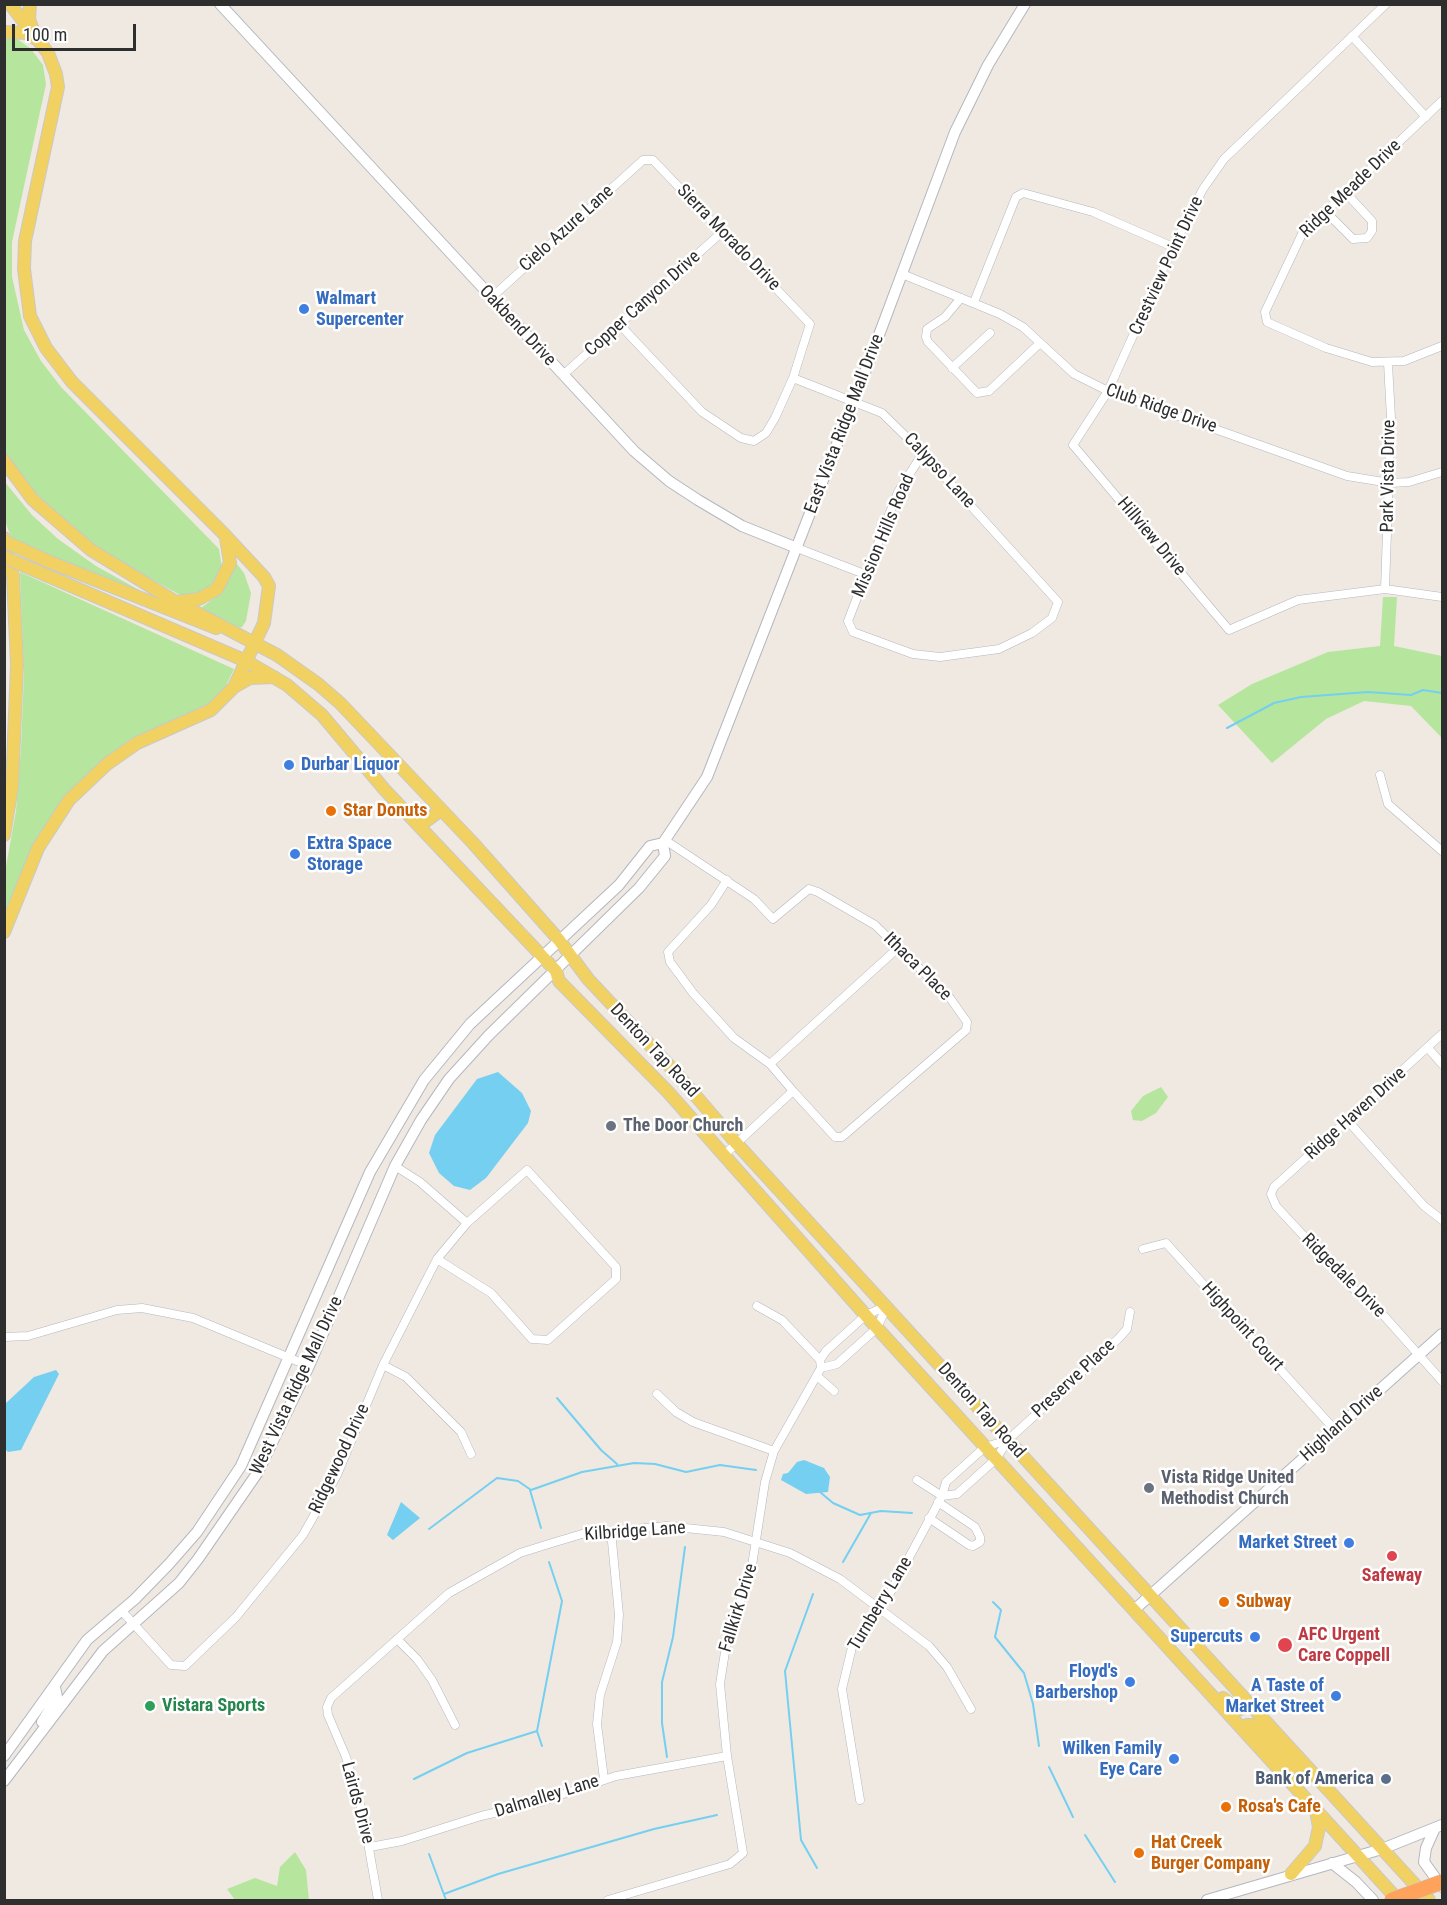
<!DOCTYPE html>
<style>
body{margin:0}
#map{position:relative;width:1447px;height:1905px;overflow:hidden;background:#efe9e1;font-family:"Roboto Condensed",sans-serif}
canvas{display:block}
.frame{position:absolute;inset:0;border:6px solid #2e2e2e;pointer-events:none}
.scale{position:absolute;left:12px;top:24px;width:124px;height:27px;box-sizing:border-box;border:3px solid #2e2e2e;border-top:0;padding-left:8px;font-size:18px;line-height:21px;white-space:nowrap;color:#2e2e2e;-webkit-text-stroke:4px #fff;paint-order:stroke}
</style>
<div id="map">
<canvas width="1447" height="1905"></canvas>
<div class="frame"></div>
<div class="scale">100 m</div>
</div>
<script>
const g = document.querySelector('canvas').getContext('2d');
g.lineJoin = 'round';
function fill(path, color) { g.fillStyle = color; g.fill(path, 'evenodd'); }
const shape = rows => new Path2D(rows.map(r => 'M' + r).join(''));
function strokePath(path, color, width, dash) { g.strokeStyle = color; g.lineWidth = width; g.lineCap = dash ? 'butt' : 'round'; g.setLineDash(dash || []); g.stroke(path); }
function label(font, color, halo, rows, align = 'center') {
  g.font = font + ' "Roboto Condensed",sans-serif'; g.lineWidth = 5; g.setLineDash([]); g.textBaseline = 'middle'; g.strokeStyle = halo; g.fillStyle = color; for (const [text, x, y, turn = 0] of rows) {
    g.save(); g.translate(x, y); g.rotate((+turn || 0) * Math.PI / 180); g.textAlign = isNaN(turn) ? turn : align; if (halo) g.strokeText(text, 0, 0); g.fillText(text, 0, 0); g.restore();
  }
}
fill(shape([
 [4,38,16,38,31,49,43,65,46,84,12,242,12,277,24,330,41,361,61,387,219,549,222,568,214,585,202,593,182,596,95,548,57,519,5,454],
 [4,481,32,515,58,539,96,566,168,606,12,541,5,520],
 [236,563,244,573,251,593,246,621,242,627,238,628,201,608,222,592],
 [20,572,234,669,222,694,213,703,167,723,65,802,5,926,5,872,16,811,21,748,24,673],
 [1383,597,1397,597,1394,646,1442,656,1442,738,1411,706,1364,701,1326,719,1272,763,1218,705,1252,684,1328,652,1380,646],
 [1161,1087,1168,1097,1156,1113,1142,1121,1133,1120,1131,1111,1143,1096],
 [295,1852,306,1870,309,1900,235,1900,227,1889,255,1878,277,1886,280,1867]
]), '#b6e59e');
fill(shape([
 [498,1072,522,1093,531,1111,528,1123,486,1178,470,1190,454,1186,439,1173,429,1153,435,1135,477,1079],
 [56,1370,59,1374,21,1450,8,1452,5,1449,5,1404,34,1377],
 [804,1460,824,1468,830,1477,828,1492,806,1494,781,1480,783,1474,788,1473,797,1462],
 [401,1502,420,1518,393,1540,387,1535]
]), '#75cff0');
strokePath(shape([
 [1227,728,1274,703,1301,697,1368,692,1411,695,1423,690,1442,693],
 [557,1398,601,1450,617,1464],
 [530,1490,541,1528],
 [820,1492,833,1503,860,1515,881,1511,912,1513],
 [429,1529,497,1478,518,1481,531,1490,582,1472,634,1463,655,1464,686,1472,720,1465,756,1470],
 [843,1562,871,1513],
 [813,1594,785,1671,801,1840,817,1868],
 [993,1602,1001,1610,995,1637,1024,1673,1033,1704,1039,1746],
 [542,1746,537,1731,562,1601,549,1562],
 [667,1757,662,1723,662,1682,673,1637,685,1547],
 [1049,1767,1073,1817],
 [414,1779,467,1753,537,1731],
 [1085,1835,1115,1882],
 [429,1854,446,1900],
 [444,1894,498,1874,654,1829,717,1815]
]), '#75cff0', 2);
const street = shape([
 [1386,4,1224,159,1203,189,1173,247,1108,391,1073,445,1229,630,1298,600,1385,589,1442,597],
 [1352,36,1426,117],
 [1442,101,1302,234,1265,312,1267,322,1326,348,1372,362,1404,361,1442,346],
 [1325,211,1353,239,1367,238,1372,231,1372,221,1345,192],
 [902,274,1000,314,1023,327,1074,374,1108,391,1347,476,1390,483,1409,482,1442,472],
 [491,298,643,160,653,160,810,324,793,378,775,418,766,433,754,441,741,438,702,412,620,325],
 [961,298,945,317,927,329,926,337,928,342,977,393,989,391,1040,343],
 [974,302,1016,197,1023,193,1093,212,1173,247],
 [952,368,990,333],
 [563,375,722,232],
 [793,378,882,413,923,453,1058,602,1052,618,1032,633,999,649,940,657,913,654,853,632,848,621,898,492,923,453],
 [797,548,867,575],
 [1385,589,1391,418,1388,363],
 [1380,775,1388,804,1442,851],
 [665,840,754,899,773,919,809,889,818,892,875,925,950,998,967,1022,966,1030,842,1137,835,1137,793,1091],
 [1442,1034,1274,1187,1271,1194,1276,1206,1350,1286,1377,1308,1442,1381],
 [1428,1048,1442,1064],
 [770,1064,899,947],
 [1348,1121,1424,1206,1442,1220],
 [724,1155,793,1091,770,1064,734,1038,693,993,670,962,668,952,711,905,727,880],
 [395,1166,420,1182,467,1223],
 [1143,1249,1166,1243,1335,1430],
 [757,1306,782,1320,820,1360],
 [4,1337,28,1336,117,1310,142,1308,193,1318,309,1366],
 [383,1365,406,1377,461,1432,471,1454],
 [821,1368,837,1364,877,1328,887,1306],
 [817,1376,834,1391],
 [657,1394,676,1412,693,1422,774,1451],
 [917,1480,942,1496,957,1494,996,1459,1008,1440,1119,1338,1127,1329,1130,1312],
 [929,1518,969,1545,973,1546,980,1542,980,1537,975,1527,938,1502],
 [121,1610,171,1665,185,1666,236,1617,303,1535,337,1475,383,1365,437,1259,467,1223,527,1170,616,1267,616,1279,548,1340,532,1339,491,1293,437,1259],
 [397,1639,417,1659,432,1680,455,1725],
 [604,1779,597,1724,600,1695,617,1642,619,1615,611,1531],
 [860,1800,842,1689,853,1643,890,1593,942,1496,946,1482,985,1447,1008,1440],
 [370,1847,402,1841,481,1816,540,1802,616,1776,727,1756],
 [378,1900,363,1814,346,1757,328,1715,327,1707,331,1698,449,1593,520,1553,552,1543,582,1534,666,1526,724,1532,790,1553,840,1579,929,1646,947,1667,971,1709],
 [608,1900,730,1864,743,1853,727,1756,720,1684,727,1639,751,1572,765,1482,774,1451,821,1368,820,1360,826,1351,866,1315,887,1306]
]);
const secondary = shape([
 [220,4,634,451,669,481,698,500,742,526,797,548],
 [1134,1610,1442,1334],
 [42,1722,57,1697,55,1687],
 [4,1756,87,1640,135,1599,169,1564,197,1532,241,1466,370,1172,424,1080,470,1024,619,885,650,846,663,843,707,777,867,367,955,132,988,65,1025,4],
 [4,1781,103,1651,179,1583,198,1559,258,1472,309,1366,395,1166,421,1120,449,1079,489,1035,639,888,665,856,663,843],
 [1435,1828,1426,1848,1424,1862,1442,1887],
 [1332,1863,1356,1882,1373,1900],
 [1207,1900,1382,1849,1442,1825]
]);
const primary = shape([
 [30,4,29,19,33,30],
 [4,32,27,33,36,39],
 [4,461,33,500,91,550,176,602,277,655,318,684,340,703,473,843,559,940,588,979,677,1074,737,1144,1429,1900],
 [4,538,13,576,17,665,12,787,4,835],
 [50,562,216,628],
 [48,576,246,661,287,685,322,715,384,789,556,971,559,981,668,1092,877,1328,1398,1900],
 [176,602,199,599,217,589,230,563,226,538],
 [234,687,250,678,274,677],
 [419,826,441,810],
 [4,932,38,848,69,800,107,764,137,743,211,710,234,687,264,623,269,586,264,577,224,534,72,382,46,348,30,316,24,269,25,241,58,87,56,74,48,53,10,4],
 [1223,1698,1238,1710,1250,1705],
 [1242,1728,1247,1725,1253,1725,1291,1766,1310,1771],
 [1291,1874,1315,1846,1319,1827,1316,1811]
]);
strokePath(street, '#b4b7c1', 9);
strokePath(secondary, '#b4b7c1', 12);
strokePath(primary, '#c9c9c9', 14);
strokePath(street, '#fff', 8);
strokePath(secondary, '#fff', 10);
strokePath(primary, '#f2d163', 12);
const primaryBridge = shape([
 [4,541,50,562],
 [4,557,48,576]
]);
const highwayBridge = shape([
 [1392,1900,1442,1882]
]);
strokePath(primaryBridge, '#c9c9c9', 14, []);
strokePath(highwayBridge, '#c9c9c9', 16, []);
strokePath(primaryBridge, '#f2d163', 12);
strokePath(highwayBridge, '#ffa35c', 15);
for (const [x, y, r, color] of [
 [304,309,6,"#3f7fe0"],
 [289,765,6,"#3f7fe0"],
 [331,811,6,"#e8710a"],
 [295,854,6,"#3f7fe0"],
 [611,1126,6,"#6b7280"],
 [1149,1488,6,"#6b7280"],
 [1349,1543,6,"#3f7fe0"],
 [1392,1556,6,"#e0444e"],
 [1224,1602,6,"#e8710a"],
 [1255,1637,6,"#3f7fe0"],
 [1285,1645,8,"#e0444e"],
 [1130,1682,6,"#3f7fe0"],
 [1336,1696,6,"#3f7fe0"],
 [150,1706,6,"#2e9e5b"],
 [1174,1759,6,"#3f7fe0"],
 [1386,1779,6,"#5c6f8a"],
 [1226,1807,6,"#e8710a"],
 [1139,1853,6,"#e8710a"]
]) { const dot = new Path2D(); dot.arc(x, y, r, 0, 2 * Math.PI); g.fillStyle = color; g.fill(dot); strokePath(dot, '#fff', 2); }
label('18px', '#2e2e2e', '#fff', [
 ["Ridge Meade Drive",1351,189,-44],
 ["Cielo Azure Lane",567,229,-42],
 ["Sierra Morado Drive",728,238,46],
 ["Crestview Point Drive",1167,266,-65],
 ["Copper Canyon Drive",643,304,-42],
 ["Oakbend Drive",517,326,47],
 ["Club Ridge Drive",1161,409,19],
 ["East Vista Ridge Mall Drive",845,424,-69],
 ["Calypso Lane",939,471,47],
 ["Park Vista Drive",1389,476,-89],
 ["Mission Hills Road",884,536,-67],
 ["Hillview Drive",1151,537,50],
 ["Ithaca Place",917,967,45],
 ["Denton Tap Road",654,1051,47],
 ["Ridge Haven Drive",1356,1114,-42],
 ["Ridgedale Drive",1343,1276,45],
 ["Highpoint Court",1242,1327,48],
 ["Preserve Place",1074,1379,-43],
 ["West Vista Ridge Mall Drive",297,1386,-65],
 ["Denton Tap Road",981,1411,48],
 ["Highland Drive",1342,1424,-42],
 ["Ridgewood Drive",340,1459,-65],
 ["Kilbridge Lane",635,1532,-4],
 ["Turnberry Lane",881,1604,-59],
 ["Fallkirk Drive",739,1608,-73],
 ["Dalmalley Lane",547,1797,-17],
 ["Lairds Drive",357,1803,75]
]);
label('bold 18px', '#366cbe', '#fff', [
 ["Walmart",316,299,"left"],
 ["Supercenter",316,320,"left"],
 ["Durbar Liquor",301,765,"left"],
 ["Extra Space",307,844,"left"],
 ["Storage",307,865,"left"],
 ["Market Street",1337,1543],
 ["Supercuts",1243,1637],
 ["Floyd's",1118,1672],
 ["Barbershop",1118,1693],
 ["A Taste of",1324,1686],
 ["Market Street",1324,1707],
 ["Wilken Family",1162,1749],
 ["Eye Care",1162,1770]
], 'right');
label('bold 18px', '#c56008', '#fff', [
 ["Star Donuts",343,811],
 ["Subway",1236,1602],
 ["Rosa's Cafe",1238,1807],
 ["Hat Creek",1151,1843],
 ["Burger Company",1151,1864]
], 'left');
label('bold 18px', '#5b616d', '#fff', [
 ["The Door Church",623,1126],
 ["Vista Ridge United",1161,1478],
 ["Methodist Church",1161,1499]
], 'left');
label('bold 18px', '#be3a42', '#fff', [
 ["Safeway",1392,1576],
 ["AFC Urgent",1298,1635,"left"],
 ["Care Coppell",1298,1656,"left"]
]);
label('bold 18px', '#27864d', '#fff', [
 ["Vistara Sports",162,1706]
], 'left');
label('bold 18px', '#4e5e75', '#fff', [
 ["Bank of America",1374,1779]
], 'right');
</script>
